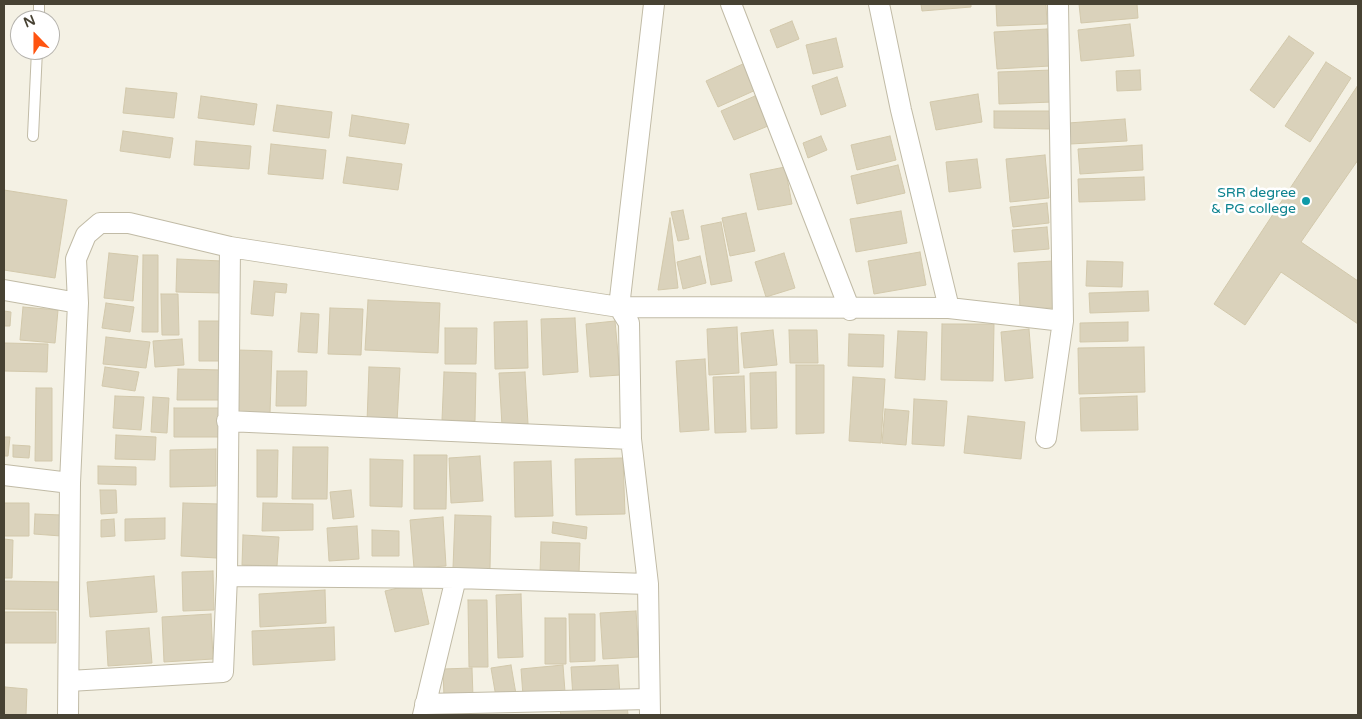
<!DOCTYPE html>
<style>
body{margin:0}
#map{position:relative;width:1362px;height:719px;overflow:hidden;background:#f4f1e4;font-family:"Varela Round",sans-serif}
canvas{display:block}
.frame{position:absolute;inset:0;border:5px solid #474233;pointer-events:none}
.north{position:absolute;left:10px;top:10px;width:50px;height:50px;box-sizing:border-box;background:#fff;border:1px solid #b5b3ad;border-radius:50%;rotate:338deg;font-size:14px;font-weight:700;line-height:20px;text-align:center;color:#474233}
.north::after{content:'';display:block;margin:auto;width:18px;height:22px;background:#ff5410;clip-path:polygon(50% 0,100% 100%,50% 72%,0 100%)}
</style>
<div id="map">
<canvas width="1362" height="719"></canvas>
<div class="frame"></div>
<div class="north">N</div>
</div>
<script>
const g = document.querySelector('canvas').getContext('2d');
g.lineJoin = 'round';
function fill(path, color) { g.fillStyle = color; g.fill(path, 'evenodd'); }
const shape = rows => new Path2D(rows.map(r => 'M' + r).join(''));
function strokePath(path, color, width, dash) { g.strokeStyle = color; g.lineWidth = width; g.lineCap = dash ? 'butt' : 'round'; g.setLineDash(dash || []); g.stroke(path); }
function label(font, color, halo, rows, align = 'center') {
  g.font = font + ' "Varela Round",sans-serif'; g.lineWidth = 5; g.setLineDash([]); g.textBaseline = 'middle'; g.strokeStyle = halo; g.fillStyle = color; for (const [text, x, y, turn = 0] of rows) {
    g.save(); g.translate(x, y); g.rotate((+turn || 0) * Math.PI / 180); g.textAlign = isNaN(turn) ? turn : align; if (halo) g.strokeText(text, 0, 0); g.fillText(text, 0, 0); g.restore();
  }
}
const building = shape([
 [921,4,971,4,971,7,922,11,921,4],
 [996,4,1046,4,1047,24,997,26,996,4],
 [1079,4,1137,4,1138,18,1081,23,1079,4],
 [792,21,799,39,777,48,770,30,792,21],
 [1130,24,1134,56,1081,61,1078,30,1130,24],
 [1047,29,1050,66,997,69,994,32,1047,29],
 [1289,36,1314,53,1274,108,1250,90,1289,36],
 [836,38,843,67,813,74,806,45,836,38],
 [1326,62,1351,78,1310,142,1285,126,1326,62],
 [745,63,758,89,718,107,706,81,745,63],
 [1052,70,1053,102,999,104,998,72,1052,70],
 [1140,70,1141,90,1117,91,1116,71,1140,70],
 [837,77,846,106,821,115,812,86,837,77],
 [1358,85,1358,160,1301,242,1358,281,1358,324,1281,272,1245,325,1214,304,1358,85],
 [126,88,177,93,174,118,123,113,126,88],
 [978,94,982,122,936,130,930,102,978,94],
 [201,96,257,104,254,125,198,118,201,96],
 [755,96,768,126,734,140,721,111,755,96],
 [277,105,332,112,329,138,273,131,277,105],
 [994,111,1053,111,1052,129,994,128,994,111],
 [352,115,409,124,405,144,349,136,352,115],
 [1125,119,1127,141,1070,144,1068,123,1125,119],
 [123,131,173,138,170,158,120,151,123,131],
 [821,136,827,150,808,158,803,143,821,136],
 [890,136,896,160,857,170,851,145,890,136],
 [196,141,251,146,249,169,194,165,196,141],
 [271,144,326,150,323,179,268,174,271,144],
 [1142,145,1143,170,1080,174,1078,149,1142,145],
 [1045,155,1049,198,1010,202,1006,159,1045,155],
 [347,157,402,164,398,190,343,183,347,157],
 [977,159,981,188,949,192,946,162,977,159],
 [898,165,905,193,857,204,851,176,898,165],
 [785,167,792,204,758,210,750,174,785,167],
 [1144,177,1145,200,1079,202,1078,179,1144,177],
 [4,190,67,200,55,278,4,270,4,190],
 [1047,203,1049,223,1013,227,1010,207,1047,203],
 [683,210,689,239,678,241,671,212,683,210],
 [901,211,907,243,856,252,850,219,901,211],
 [746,213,755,251,730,256,722,218,746,213],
 [670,218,678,288,658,290,670,218],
 [721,222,732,281,711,285,701,226,721,222],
 [1047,227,1049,249,1014,252,1012,230,1047,227],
 [920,252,926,285,874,294,868,261,920,252],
 [109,253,138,256,133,301,104,298,109,253],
 [784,253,795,288,766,297,755,262,784,253],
 [143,255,158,255,158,332,142,332,143,255],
 [700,256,706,283,683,289,677,262,700,256],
 [177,259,222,261,221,293,176,292,177,259],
 [1053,261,1055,308,1020,309,1018,263,1053,261],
 [1087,261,1123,262,1122,287,1086,286,1087,261],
 [254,281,287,284,286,293,275,292,273,316,251,314,254,281],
 [1148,291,1149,311,1090,313,1089,293,1148,291],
 [161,294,178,294,179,335,162,335,161,294],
 [368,300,440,303,438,353,365,350,368,300],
 [106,303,134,307,130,332,102,328,106,303],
 [23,307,58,310,55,343,20,340,23,307],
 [330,308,363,309,361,355,328,354,330,308],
 [4,311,11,312,10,326,4,326,4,311],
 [301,313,319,314,317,353,298,352,301,313],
 [575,318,578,372,543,375,541,319,575,318],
 [199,321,223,321,222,361,199,361,199,321],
 [527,321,528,368,495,369,494,322,527,321],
 [615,321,620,375,590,377,586,324,615,321],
 [1128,322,1128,341,1080,342,1080,323,1128,322],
 [942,324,994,324,993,381,941,380,942,324],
 [737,327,739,373,709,375,707,329,737,327],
 [445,328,477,328,476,364,445,364,445,328],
 [1029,329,1033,378,1005,381,1001,332,1029,329],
 [773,330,777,365,744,368,741,333,773,330],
 [789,330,817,330,818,363,790,363,789,330],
 [898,331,927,332,925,380,895,378,898,331],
 [849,334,884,335,883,367,848,366,849,334],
 [106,337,150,342,146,368,103,364,106,337],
 [182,339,184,365,155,367,153,341,182,339],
 [4,343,48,344,47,372,4,371,4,343],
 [1144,347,1145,392,1079,394,1078,348,1144,347],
 [238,350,272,351,270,414,236,413,238,350],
 [705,359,709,430,680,432,676,361,705,359],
 [796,365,824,365,824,433,796,434,796,365],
 [105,367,139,372,135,391,102,386,105,367],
 [369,367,400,368,397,422,367,422,369,367],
 [178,369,222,370,221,400,177,400,178,369],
 [277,371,307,371,306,406,276,406,277,371],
 [444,372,476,373,475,421,442,420,444,372],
 [525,372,528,424,502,426,499,373,525,372],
 [776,372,777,428,751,429,750,373,776,372],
 [744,376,746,432,715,433,713,377,744,376],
 [853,377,885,379,881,443,849,441,853,377],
 [36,388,52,388,52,461,35,461,36,388],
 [115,396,144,397,141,430,113,428,115,396],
 [1137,396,1138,430,1081,431,1080,398,1137,396],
 [153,397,169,398,167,433,151,432,153,397],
 [914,399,947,401,944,446,912,444,914,399],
 [174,408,220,408,219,437,174,437,174,408],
 [885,409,909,411,906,445,882,443,885,409],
 [968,416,1025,422,1021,459,964,453,968,416],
 [116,435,156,437,155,460,115,459,116,435],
 [4,437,10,437,8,456,4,456,4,437],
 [13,445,30,446,29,458,13,457,13,445],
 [293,447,328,447,327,499,292,499,293,447],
 [216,449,216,486,170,487,170,450,216,449],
 [257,450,278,450,277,497,257,497,257,450],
 [414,455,447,455,446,509,414,509,414,455],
 [480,456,483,501,451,503,449,458,480,456],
 [623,458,625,514,576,515,575,459,623,458],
 [370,459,403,460,402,507,370,506,370,459],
 [551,461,553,516,515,517,514,462,551,461],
 [98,466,136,467,136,485,98,484,98,466],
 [100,490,116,490,117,513,101,514,100,490],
 [351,490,354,517,333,519,330,492,351,490],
 [4,503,29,503,29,536,4,536,4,503],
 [183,503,220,504,217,558,181,556,183,503],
 [263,503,313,504,313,530,262,531,263,503],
 [35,514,62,515,61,536,34,534,35,514],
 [455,515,491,516,490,569,453,568,455,515],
 [443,517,446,566,414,568,410,520,443,517],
 [165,518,165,539,125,541,125,519,165,518],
 [114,519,115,536,101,537,101,520,114,519],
 [553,522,587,527,586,539,552,533,553,522],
 [357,526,359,559,329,561,327,528,357,526],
 [372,530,399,531,399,556,372,556,372,530],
 [243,535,279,537,277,566,242,565,243,535],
 [4,539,13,540,12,578,4,578,4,539],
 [541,542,580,543,579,574,540,573,541,542],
 [213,571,214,610,183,611,182,572,213,571],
 [154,576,157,612,90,617,87,582,154,576],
 [4,581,63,582,63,610,4,609,4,581],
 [420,583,429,624,395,632,385,591,420,583],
 [325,590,326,623,260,627,259,594,325,590],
 [521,594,523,657,498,658,496,595,521,594],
 [468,600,487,600,488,667,469,667,468,600],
 [636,611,639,657,603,659,600,613,636,611],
 [4,612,56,612,56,643,4,643,4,612],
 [211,614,213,659,164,662,162,617,211,614],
 [569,614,595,614,595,661,570,662,569,614],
 [545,618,566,618,566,664,545,664,545,618],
 [334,627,335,660,253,665,252,631,334,627],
 [149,628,152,663,108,666,106,631,149,628],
 [511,665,516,694,496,697,491,668,511,665],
 [563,665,565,692,523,696,521,669,563,665],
 [618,665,620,695,573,698,571,667,618,665],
 [472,668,473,697,444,698,443,669,472,668],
 [5,687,27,689,26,715,4,715,5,687],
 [627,704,628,715,561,715,560,710,627,704]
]);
fill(building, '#dad2bb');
strokePath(building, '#d2c8ab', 1);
const service = shape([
 [39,20,39,4],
 [33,136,37,50]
]);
const minor = shape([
 [731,4,850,310],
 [879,4,901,110,949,308],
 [1058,4,1063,321],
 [4,290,78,303,76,259,86,235,100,223,129,223,230,247,619,307,949,308,1063,321,1046,438],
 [227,421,631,439],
 [4,475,70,483],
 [227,576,456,578],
 [69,681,223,672,227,576,230,247],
 [425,704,649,699],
 [68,715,70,483,78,303],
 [423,715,456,578,648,584],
 [650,715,648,584,631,439,629,323,619,307,654,4]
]);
strokePath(service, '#c1bba6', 12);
strokePath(minor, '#c1bba6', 22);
strokePath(service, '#fff', 10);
strokePath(minor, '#fff', 20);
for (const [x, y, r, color] of [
 [1306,201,5,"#0f9aa8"]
]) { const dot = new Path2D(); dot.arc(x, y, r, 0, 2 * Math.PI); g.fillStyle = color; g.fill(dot); strokePath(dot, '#fff', 2); }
label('14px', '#0d838f', '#fff', [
 ["SRR degree",1296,193],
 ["& PG college",1296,209]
], 'right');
</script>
